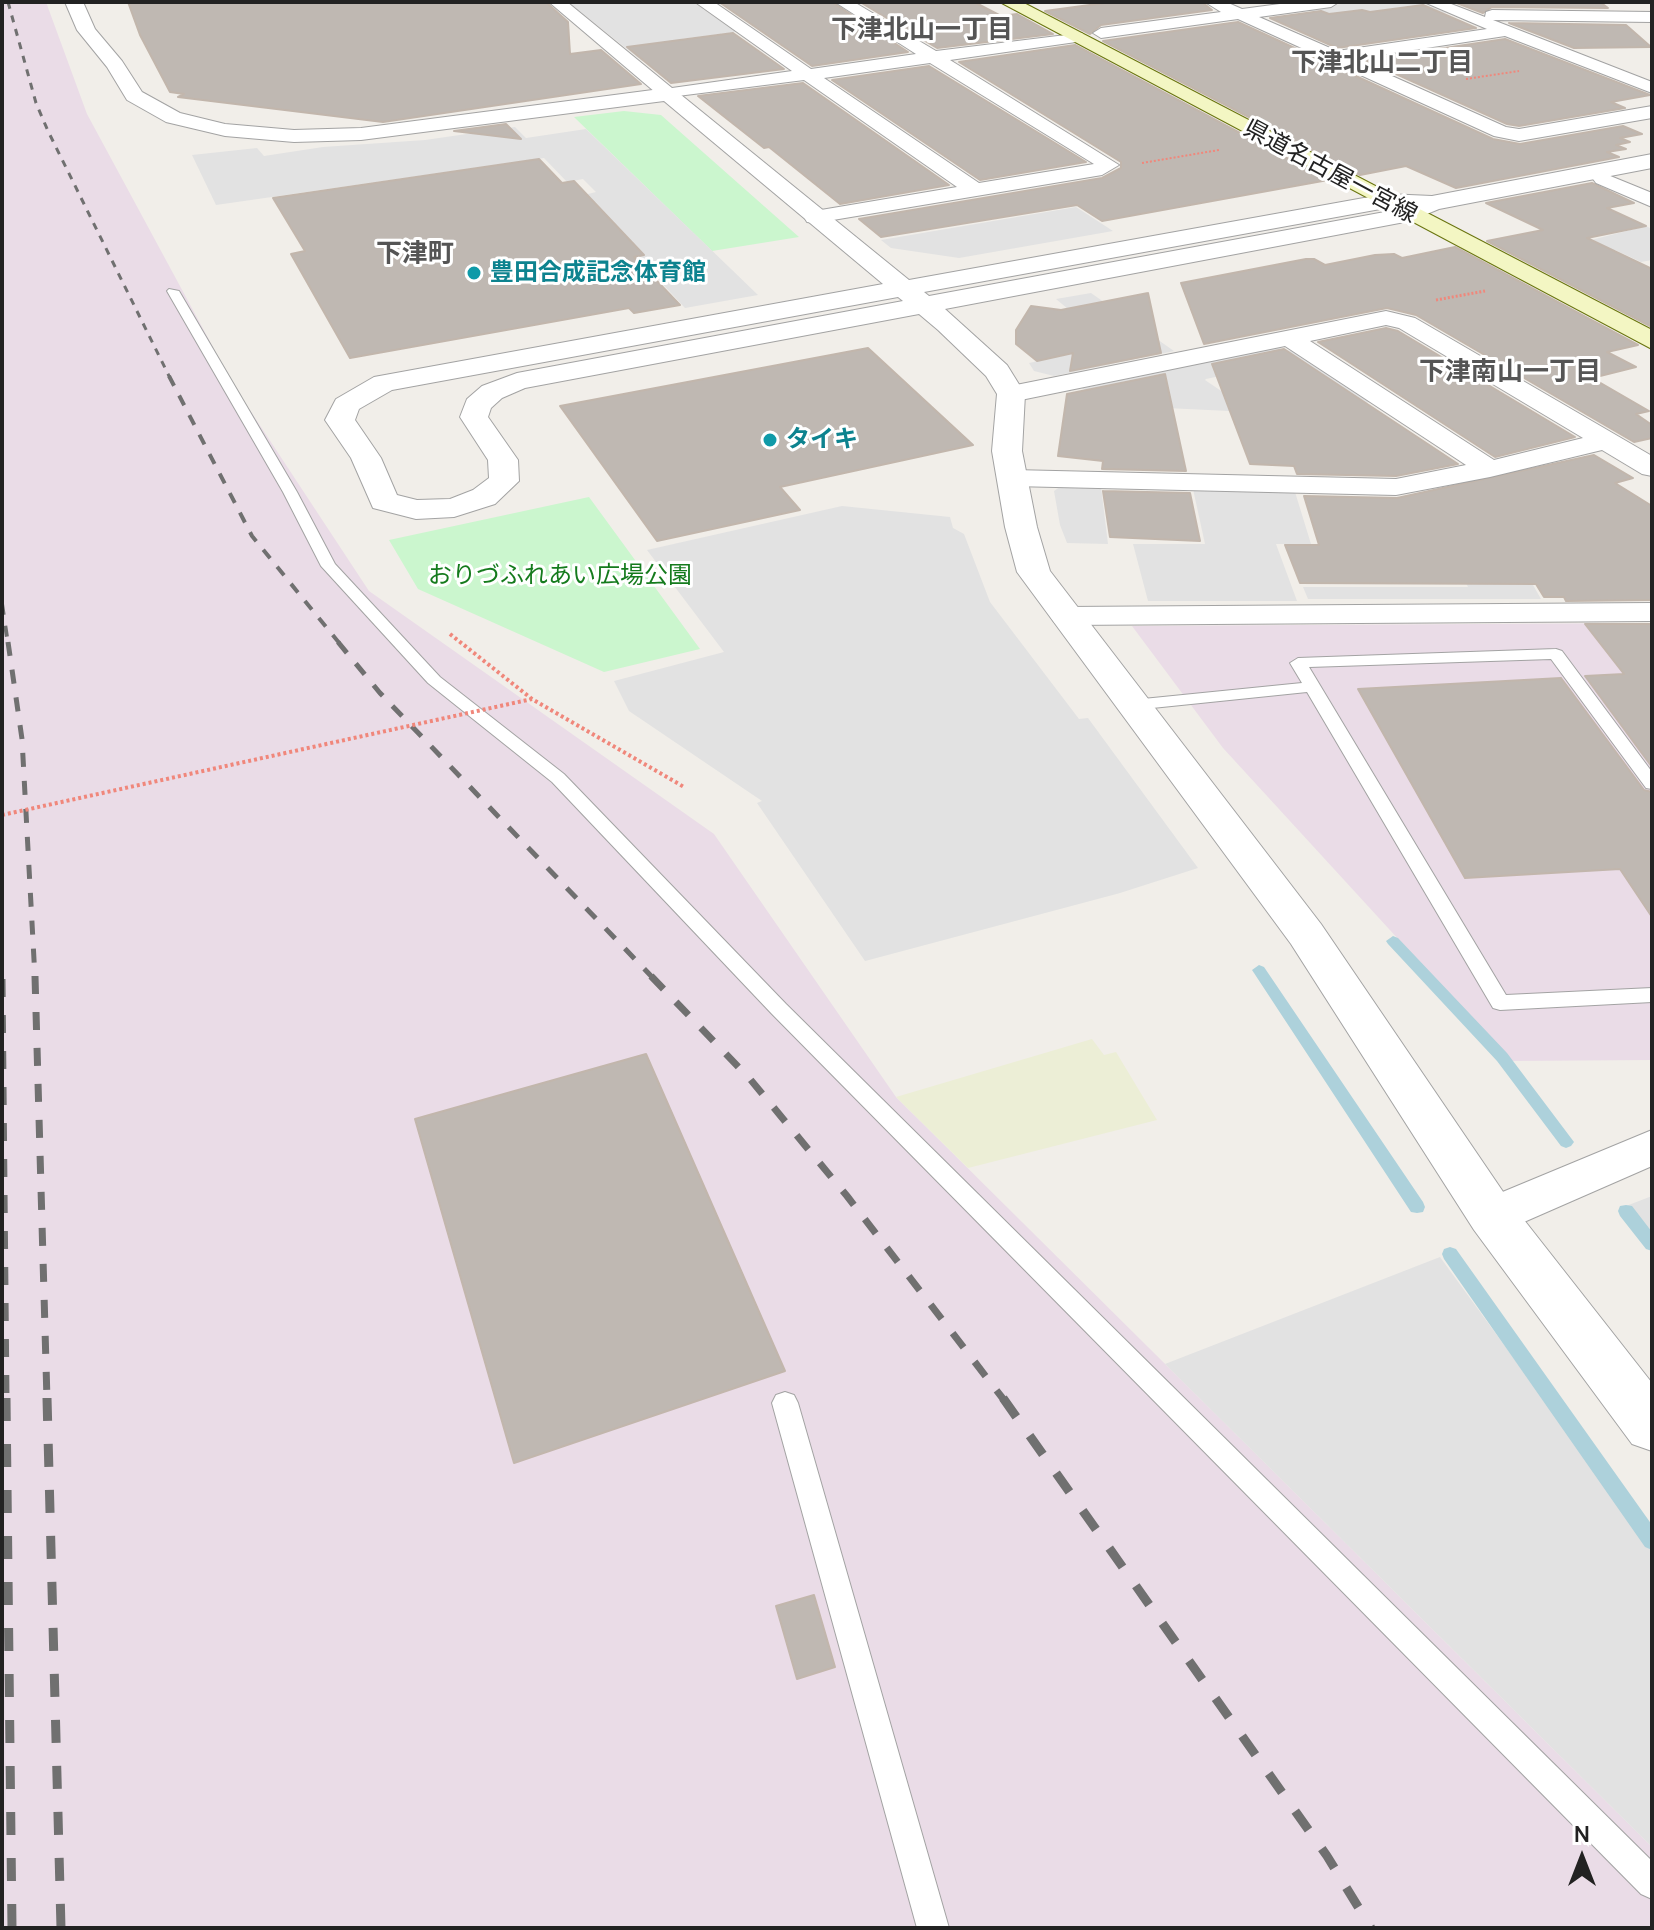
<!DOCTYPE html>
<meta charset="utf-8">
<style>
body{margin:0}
#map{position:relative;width:1654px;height:1930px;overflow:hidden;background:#f1eee9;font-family:Manrope,sans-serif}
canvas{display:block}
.frame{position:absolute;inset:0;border:4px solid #222;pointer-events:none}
.north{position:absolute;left:1542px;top:1818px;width:80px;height:80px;-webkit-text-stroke:6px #fff;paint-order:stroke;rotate:0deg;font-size:22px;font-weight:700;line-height:32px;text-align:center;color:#222}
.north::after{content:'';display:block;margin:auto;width:28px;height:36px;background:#222;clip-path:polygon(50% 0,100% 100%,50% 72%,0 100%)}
</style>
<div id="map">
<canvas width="1654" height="1930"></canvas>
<div class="frame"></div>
<div class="north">N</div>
</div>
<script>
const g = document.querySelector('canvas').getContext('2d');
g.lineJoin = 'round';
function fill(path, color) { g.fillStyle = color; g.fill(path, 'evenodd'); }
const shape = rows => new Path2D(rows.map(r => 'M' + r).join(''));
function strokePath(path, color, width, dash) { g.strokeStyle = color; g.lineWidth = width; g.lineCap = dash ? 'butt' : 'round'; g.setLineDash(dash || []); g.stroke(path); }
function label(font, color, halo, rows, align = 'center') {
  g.font = font + ' Manrope,"Noto Sans JP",sans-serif'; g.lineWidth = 6; g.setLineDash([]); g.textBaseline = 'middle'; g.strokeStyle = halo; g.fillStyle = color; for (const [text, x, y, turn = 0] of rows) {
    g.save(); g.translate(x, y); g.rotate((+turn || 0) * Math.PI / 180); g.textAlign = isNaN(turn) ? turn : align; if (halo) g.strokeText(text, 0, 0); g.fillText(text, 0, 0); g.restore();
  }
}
fill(shape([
 [2,2,46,2,87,114,234,386,369,591,714,834,896,1097,1652,1847,1652,1928,2,1928],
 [1652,623,1652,1060,1510,1061,1223,748,1132,626]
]), '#eadce7');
fill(shape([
 [1092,1039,1104,1055,1116,1052,1157,1120,968,1168,896,1097]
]), '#eceed6');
fill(shape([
 [624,111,661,115,799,237,712,251,574,117],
 [589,497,700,649,604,672,418,589,389,540]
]), '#cbf6ce');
fill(shape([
 [568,2,693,2,736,32,681,39,700,54,642,61],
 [1355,2,1419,2,1447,13,1432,15,1409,6,1369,12,1354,10,1328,18,1306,9],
 [515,127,526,138,586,129,758,295,685,308,580,196,596,192,583,179,567,182,544,158,216,205,192,155,257,148,264,156,323,147,425,140],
 [1076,207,1113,231,959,258,891,248,881,240],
 [1646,226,1652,229,1652,260,1641,262,1615,250,1583,257,1564,247],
 [1091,293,1174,351,1054,376,1034,371,1029,363,1061,356,1068,309,1056,299],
 [1274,347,1292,351,1370,402,1269,425,1250,412,1103,405,1082,388],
 [1277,364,1233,399,1205,380,1206,379],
 [1061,486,1101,487,1108,544,1067,543,1060,525,1054,491],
 [1193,489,1295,492,1311,544,1276,544,1297,601,1148,601,1133,544,1205,544],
 [842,506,950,517,953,528,964,534,990,602,1079,719,1088,718,1198,868,1120,893,865,961,757,803,762,801,629,711,614,681,724,652,647,550],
 [1446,543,1509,543,1541,599,1308,599,1303,587,1468,587],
 [1652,1196,1652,1239,1626,1206],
 [1440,1257,1652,1548,1652,1847,1165,1364]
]), '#e2e2e2');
fill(shape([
 [1393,936,1398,938,1507,1053,1571,1138,1574,1142,1571,1146,1566,1148,1561,1146,1497,1061,1388,944,1386,941,1393,936],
 [1259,965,1264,967,1423,1202,1425,1207,1423,1212,1417,1213,1411,1212,1254,973,1252,970,1259,965],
 [1626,1205,1632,1206,1652,1232,1652,1251,1646,1249,1620,1216,1618,1211,1620,1206,1626,1205],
 [1450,1247,1456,1249,1652,1525,1652,1550,1645,1547,1444,1259,1442,1254,1444,1249,1450,1247]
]), '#add1db');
const building = shape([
 [128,2,546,2,568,22,570,54,601,50,641,84,383,122,178,97,184,94,170,92,140,35,128,2],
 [719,2,832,2,908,52,812,66,719,2],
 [860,2,974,2,1001,16,1017,14,1053,34,937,48,860,2],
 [1112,2,1202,2,1212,10,1101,25,1090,34,1045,11,1112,2],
 [1454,2,1600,2,1608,8,1492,7,1483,13,1454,2],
 [1423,5,1476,28,1337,48,1270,18,1321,11,1329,14,1362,10,1370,12,1423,5],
 [1238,22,1493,139,1520,144,1623,126,1642,134,1620,138,1630,142,1616,145,1626,149,1607,152,1619,157,1456,188,1406,166,1360,175,1103,41,1238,22],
 [1509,23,1626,25,1651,47,1574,48,1509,23],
 [733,33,784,69,671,83,627,47,733,33],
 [1505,39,1650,95,1611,102,1625,108,1519,126,1507,124,1365,60,1505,39],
 [1075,45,1328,180,1102,221,1077,205,881,237,859,219,1102,178,1121,168,1121,162,959,62,1075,45],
 [929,66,1086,162,980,180,832,80,929,66],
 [803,83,949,185,840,204,769,147,764,148,698,96,803,83],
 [506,124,521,139,454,131,506,124],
 [539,159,562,183,574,181,644,255,634,257,680,305,634,313,629,308,350,358,291,254,305,251,273,198,539,159],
 [1592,183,1634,203,1607,208,1646,226,1587,238,1652,269,1652,327,1487,241,1543,230,1486,203,1592,183],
 [1455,247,1638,345,1607,352,1636,367,1592,378,1649,411,1636,414,1652,425,1652,438,1634,442,1416,315,1387,308,1204,344,1181,283,1306,259,1314,259,1325,265,1375,255,1394,254,1402,258,1455,247],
 [1148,293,1161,353,1070,371,1073,353,1037,361,1016,344,1016,330,1031,306,1061,310,1148,293],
 [1386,328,1398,331,1575,437,1495,457,1318,342,1386,328],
 [868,348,973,445,780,487,800,510,657,541,560,406,868,348],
 [1284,349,1458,464,1396,476,1297,474,1294,466,1250,464,1212,364,1284,349],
 [1165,374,1186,471,1102,469,1103,461,1058,456,1067,394,1165,374],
 [1594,455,1633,478,1615,483,1652,506,1652,600,1566,601,1564,597,1544,597,1536,584,1300,583,1285,545,1319,545,1304,496,1397,498,1594,455],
 [1103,491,1190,493,1200,541,1110,537,1103,491],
 [1585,624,1652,624,1652,767,1585,676,1624,674,1585,624],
 [1561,678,1644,790,1652,792,1652,917,1620,869,1465,878,1358,689,1561,678],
 [646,1054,785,1371,514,1463,415,1119,646,1054],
 [814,1595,835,1667,797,1679,776,1606,814,1595]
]);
fill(building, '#bfb8b2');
strokePath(building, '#c2b6ac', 2);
const service = shape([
 [169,289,179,291,297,492,335,564,440,677,564,774,786,1004,1652,1861,1652,1899,1641,1894,772,1014,552,782,428,683,321,566,283,492,167,291,169,289],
 [1556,649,1562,651,1652,772,1652,789,1646,788,1551,659,1309,667,1506,995,1652,988,1652,1002,1500,1010,1493,1008,1307,692,1133,710,1125,705,1133,700,1302,683,1290,663,1298,658,1556,649],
 [785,1392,794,1395,798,1403,949,1928,917,1928,772,1403,776,1395,785,1392]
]);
const minor = shape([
 [549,2,567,2,672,88,792,71,695,2,714,2,811,69,916,54,835,2,854,2,936,51,1082,33,1084,37,1082,41,1076,42,950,60,1119,165,1102,175,815,223,807,222,804,217,815,211,957,187,804,80,662,98,549,2],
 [930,63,1094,164,979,183,824,78,930,63],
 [1205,2,1226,2,1242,9,1295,2,1339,2,1331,7,1259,17,1337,51,1487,29,1424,2,1446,2,1485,17,1486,12,1492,10,1652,12,1652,22,1493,20,1652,82,1652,93,1505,36,1354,59,1506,127,1519,129,1652,106,1652,118,1519,141,1494,136,1238,19,1101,38,1093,33,1101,28,1221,12,1205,2],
 [1603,173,1652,193,1652,207,1596,183,1593,179,1603,173],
 [1386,311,1415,318,1652,456,1652,476,1642,474,1602,450,1490,477,1396,495,1013,486,1003,484,999,478,1003,472,1013,470,1396,479,1466,465,1285,346,1011,402,1002,399,998,394,1002,389,1011,386,1386,311],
 [1386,325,1399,328,1583,438,1494,460,1310,341,1386,325],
 [1652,603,1652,621,1066,625,1055,623,1050,616,1055,609,1066,607,1652,603],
 [1652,1130,1652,1166,1508,1229,1492,1235,1476,1229,1469,1216,1476,1203,1652,1130]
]);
const tertiary = shape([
 [65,2,83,2,95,29,122,61,142,92,180,113,225,124,294,130,361,128,668,88,675,90,909,280,1386,194,1432,196,1652,154,1652,168,1439,209,1410,221,945,309,1007,365,1025,394,1022,451,1037,527,1050,571,1321,924,1510,1202,1652,1383,1652,1451,1632,1444,1474,1230,1291,944,1017,572,1005,527,992,451,997,394,986,376,938,330,919,314,525,388,502,398,491,408,488,417,518,460,519,481,495,504,454,517,416,519,373,508,351,458,325,420,336,399,374,377,883,284,664,101,361,140,294,142,225,136,166,122,127,100,107,67,77,30,65,2],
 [1386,208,1401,209,929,296,924,292,1386,208],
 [898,297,903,301,517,373,482,386,467,399,460,417,488,460,489,478,473,490,450,499,417,500,397,495,381,458,355,420,359,409,392,390,898,297]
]);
const secondary = shape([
 [1000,2,1022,2,1652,330,1652,349,1000,2]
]);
strokePath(service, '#a3a3a3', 2);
strokePath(minor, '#a3a3a3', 2);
strokePath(tertiary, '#a3a3a3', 2);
strokePath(secondary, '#69740e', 2);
strokePath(shape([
 [1466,79,1519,71],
 [1142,163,1219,150]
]), '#f0877b', 2, [2, 2]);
strokePath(shape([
 [1436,300,1485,291]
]), '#f0877b', 3, [2, 2]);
strokePath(shape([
 [450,634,532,699,684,787]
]), '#f0877b', 4, [3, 3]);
fill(service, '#fff');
fill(minor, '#fff');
fill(tertiary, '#fff');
fill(secondary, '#f3f6c3');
strokePath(shape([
 [8,2,36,103,48,131,170,378]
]), '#707070', 3, [7, 7]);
strokePath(shape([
 [169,376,252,536,340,644],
 [2,604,8,644]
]), '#707070', 4, [11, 11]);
strokePath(shape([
 [8,642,22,739,35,978],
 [338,642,380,693,653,978]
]), '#707070', 5, [14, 14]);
strokePath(shape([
 [35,976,47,1400],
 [651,976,750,1079,847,1196,1004,1400],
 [2,979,6,1400]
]), '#707070', 7, [18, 18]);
strokePath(shape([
 [6,1398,12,1928],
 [47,1398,61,1928],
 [1003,1398,1327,1856,1371,1928]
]), '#707070', 9, [23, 23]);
strokePath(shape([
 [2,815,532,699]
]), '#f0877b', 4, [3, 3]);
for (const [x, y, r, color] of [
 [474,273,8,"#0f9aa8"],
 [770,440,8,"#0f9aa8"]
]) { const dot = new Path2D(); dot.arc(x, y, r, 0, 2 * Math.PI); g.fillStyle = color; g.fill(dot); strokePath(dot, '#fff', 3); }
label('24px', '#222', '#fff', [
 ["県道名古屋一宮線",1330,172,28]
]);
label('bold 24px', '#0d838f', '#fff', [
 ["豊田合成記念体育館",490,273],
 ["タイキ",786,440]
], 'left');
label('24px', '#157b1d', '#fff', [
 ["おりづふれあい広場公園",560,576]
]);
label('bold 26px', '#555', '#fff', [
 ["下津北山一丁目",922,31],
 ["下津北山二丁目",1382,64],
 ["下津南山一丁目",1510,373]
]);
label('bold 26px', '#555', '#fff', [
 ["下津町",415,255]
]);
</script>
